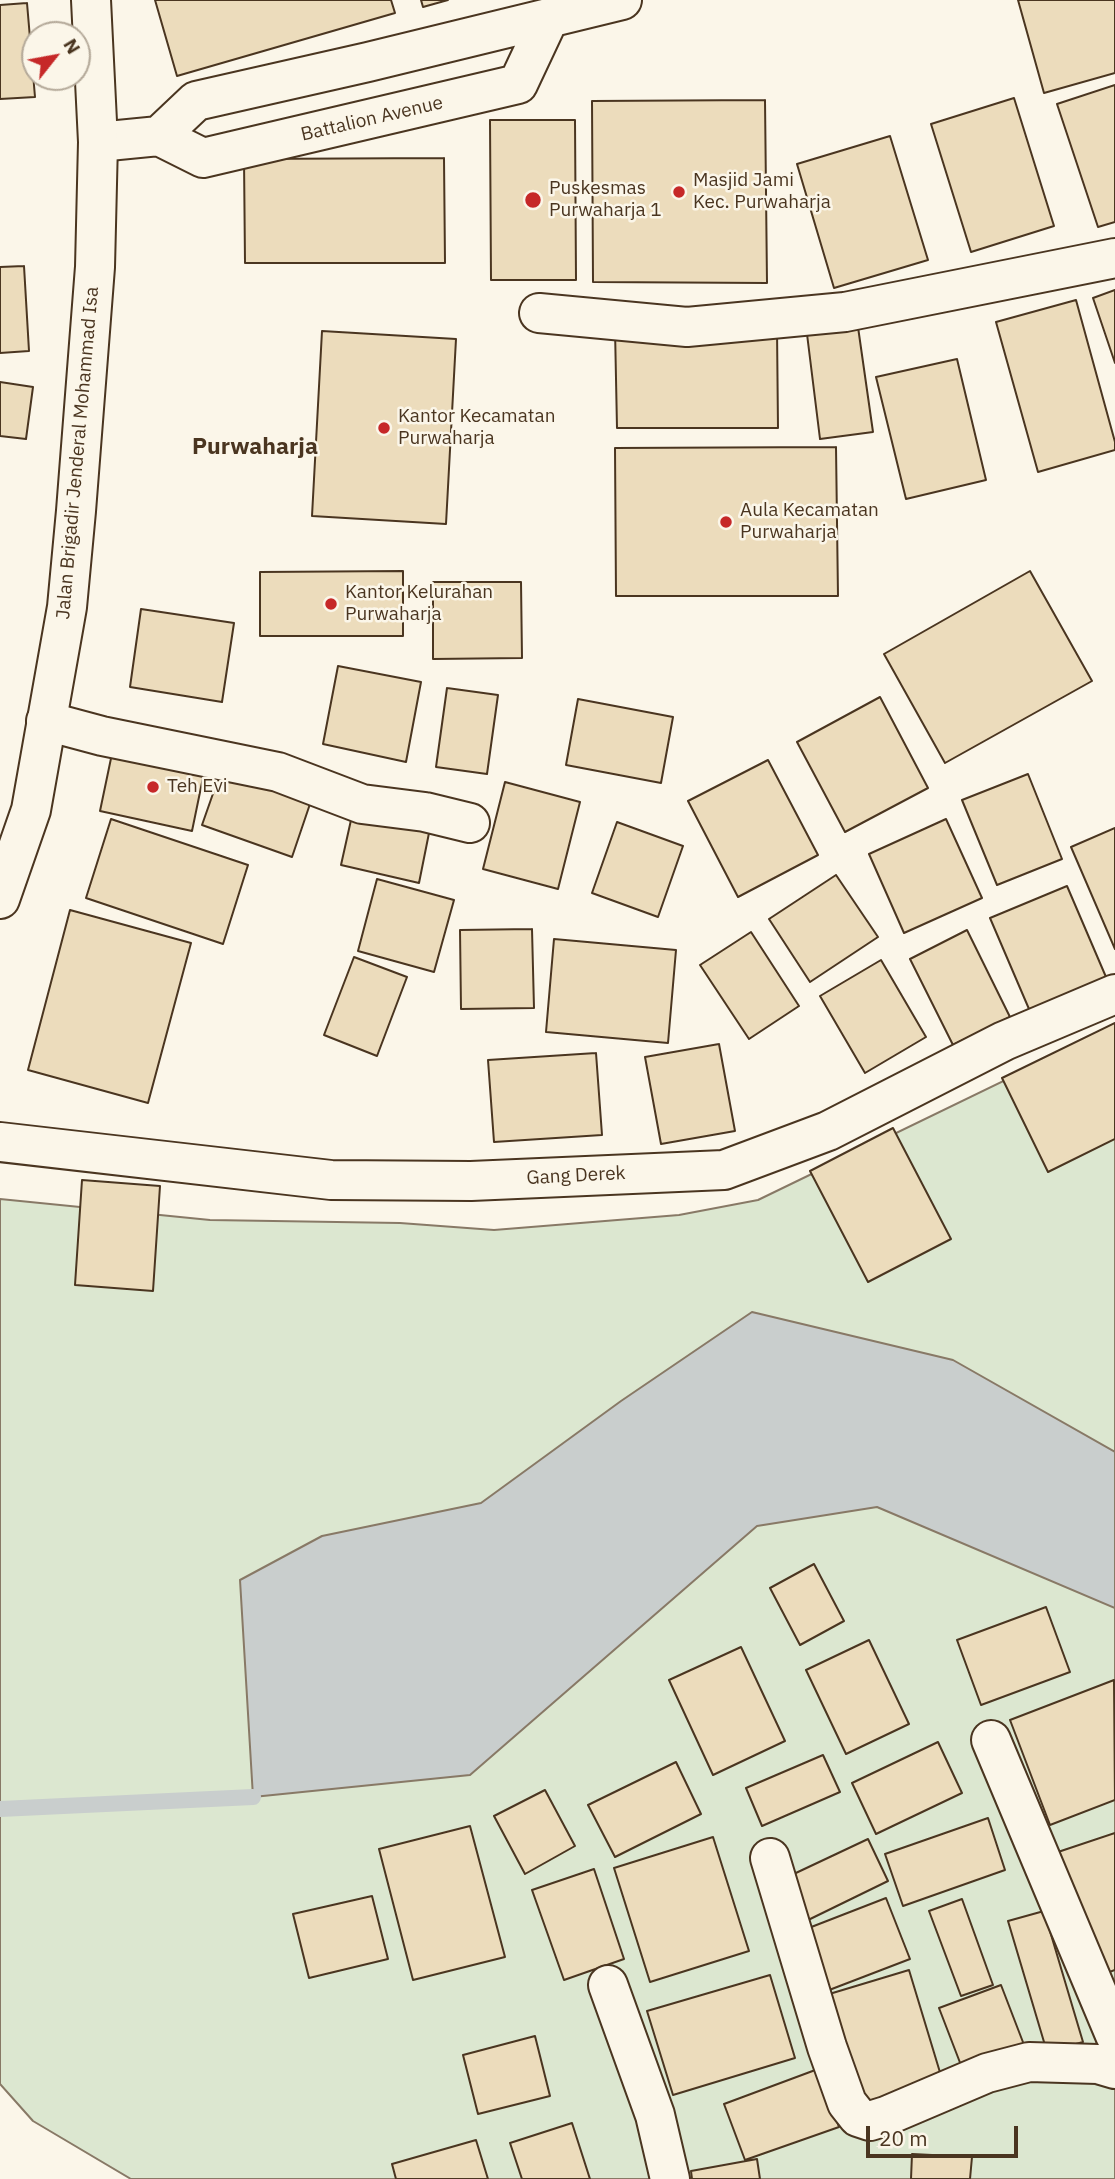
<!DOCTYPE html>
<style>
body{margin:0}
#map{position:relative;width:1115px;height:2179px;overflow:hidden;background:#fbf6e9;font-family:"IBM Plex Sans",sans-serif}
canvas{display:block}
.north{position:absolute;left:21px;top:21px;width:70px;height:70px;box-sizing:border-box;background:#fbf6e9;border:2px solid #b4a999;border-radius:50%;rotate:59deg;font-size:19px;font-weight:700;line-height:28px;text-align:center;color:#4a3520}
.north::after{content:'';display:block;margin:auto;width:24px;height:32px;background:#c62828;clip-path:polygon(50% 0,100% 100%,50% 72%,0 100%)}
.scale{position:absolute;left:866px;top:2126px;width:152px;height:32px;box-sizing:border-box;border:4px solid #4a3520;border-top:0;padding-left:9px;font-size:21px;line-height:24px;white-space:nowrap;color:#4a3520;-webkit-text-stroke:5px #fbf6e9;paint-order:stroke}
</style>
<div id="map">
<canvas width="1115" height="2179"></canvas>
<div class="north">N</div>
<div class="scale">20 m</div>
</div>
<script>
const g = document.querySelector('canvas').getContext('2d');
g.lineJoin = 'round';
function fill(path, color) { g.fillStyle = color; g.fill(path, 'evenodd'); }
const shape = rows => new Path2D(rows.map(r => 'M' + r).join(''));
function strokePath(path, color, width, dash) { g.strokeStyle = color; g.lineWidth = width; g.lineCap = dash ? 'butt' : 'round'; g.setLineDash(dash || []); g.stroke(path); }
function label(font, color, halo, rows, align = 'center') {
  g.font = font + ' "IBM Plex Sans",sans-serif'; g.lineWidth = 5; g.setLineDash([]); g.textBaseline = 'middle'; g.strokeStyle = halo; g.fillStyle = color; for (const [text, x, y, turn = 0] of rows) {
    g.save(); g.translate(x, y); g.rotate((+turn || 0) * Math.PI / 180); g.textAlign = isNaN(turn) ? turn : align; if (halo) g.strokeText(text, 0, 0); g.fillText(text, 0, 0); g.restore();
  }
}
const green = shape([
 [1115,1027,1115,2179,131,2179,33,2121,0,2084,0,1199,210,1220,400,1223,494,1230,679,1215,758,1200,1115,1027]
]);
fill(green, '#dce7d0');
strokePath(green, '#887966', 2);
const water = shape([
 [752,1312,953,1360,1115,1452,1115,1608,877,1507,757,1526,470,1775,253,1797,240,1580,322,1536,481,1503,621,1401,752,1312]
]);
fill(water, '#c9cecd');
strokePath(water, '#887966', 2);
strokePath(shape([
 [0,1809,253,1797]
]), '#c9cecd', 16);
const building = shape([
 [155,0,391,0,395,13,177,76,155,0],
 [421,0,448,0,423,7,421,0],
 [1018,0,1115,0,1115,73,1044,93,1018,0],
 [27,3,35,97,0,99,0,5,27,3],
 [1115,85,1115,222,1098,227,1057,104,1115,85],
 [1014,98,1054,226,971,252,931,124,1014,98],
 [765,100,767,283,593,282,592,101,765,100],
 [490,120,575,120,576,280,491,280,490,120],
 [890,136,928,260,834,288,797,164,890,136],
 [444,158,445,263,245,263,244,159,444,158],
 [24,266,29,351,0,353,0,267,24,266],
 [1115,290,1115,363,1093,298,1115,290],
 [1076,300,1115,442,1115,450,1038,472,996,322,1076,300],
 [858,327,873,432,820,439,807,334,858,327],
 [615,329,777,329,778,428,617,428,615,329],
 [322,331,456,339,446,524,312,516,322,331],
 [957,359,986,480,906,499,876,377,957,359],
 [0,382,33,387,26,439,0,436,0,382],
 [836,447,838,596,616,596,615,448,836,447],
 [403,571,403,636,260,636,260,572,403,571],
 [1030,571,1092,681,945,763,884,654,1030,571],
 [433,582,521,582,522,658,433,659,433,582],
 [141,609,234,623,222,702,130,687,141,609],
 [338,666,421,682,406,762,323,744,338,666],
 [447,688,498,695,487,774,436,767,447,688],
 [880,697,928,788,845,832,797,742,880,697],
 [578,699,673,717,661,783,566,765,578,699],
 [114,744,206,763,192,831,100,811,114,744],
 [768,760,818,855,738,897,688,801,768,760],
 [222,768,311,801,292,857,202,825,222,768],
 [1028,774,1062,859,997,885,962,800,1028,774],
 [505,782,580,802,558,889,483,869,505,782],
 [353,811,430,828,419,883,341,865,353,811],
 [111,819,248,865,223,944,86,898,111,819],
 [946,819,982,898,904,933,869,854,946,819],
 [617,822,683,846,658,917,592,893,617,822],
 [1115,828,1115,949,1071,847,1115,828],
 [836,875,878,937,810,982,769,919,836,875],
 [377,879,454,900,434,972,358,951,377,879],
 [1067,886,1109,984,1032,1016,990,918,1067,886],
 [70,910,191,943,148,1103,28,1070,70,910],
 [532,929,534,1008,461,1009,460,930,532,929],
 [967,930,1010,1017,953,1045,910,959,967,930],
 [751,932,799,1006,749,1039,700,965,751,932],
 [554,939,676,950,668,1043,546,1032,554,939],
 [354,957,407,977,377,1056,324,1035,354,957],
 [881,960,926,1037,865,1073,820,996,881,960],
 [1115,1023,1115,1139,1048,1172,1002,1078,1115,1023],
 [719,1044,735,1131,661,1144,645,1057,719,1044],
 [596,1053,602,1135,494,1142,488,1060,596,1053],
 [893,1128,951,1239,868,1282,810,1171,893,1128],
 [82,1180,160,1186,153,1291,75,1285,82,1180],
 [814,1564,844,1621,800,1645,770,1588,814,1564],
 [1046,1607,1070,1672,981,1705,957,1640,1046,1607],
 [869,1640,909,1724,846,1754,806,1670,869,1640],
 [741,1647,785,1741,713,1775,669,1680,741,1647],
 [1114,1680,1115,1800,1050,1825,1010,1720,1114,1680],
 [938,1742,962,1793,876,1834,852,1783,938,1742],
 [823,1755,840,1792,762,1826,746,1788,823,1755],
 [676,1762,701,1814,615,1857,588,1805,676,1762],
 [545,1790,575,1846,525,1874,494,1816,545,1790],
 [988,1818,1005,1870,903,1906,885,1854,988,1818],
 [470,1826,505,1957,413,1980,379,1849,470,1826],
 [1115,1833,1115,1970,1101,1975,1058,1852,1115,1833],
 [713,1837,749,1951,650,1982,614,1868,713,1837],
 [868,1839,888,1881,802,1923,781,1880,868,1839],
 [594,1869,624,1959,564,1980,532,1890,594,1869],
 [372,1896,388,1959,309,1978,293,1914,372,1896],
 [886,1898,910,1959,824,1992,801,1931,886,1898],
 [962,1899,993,1985,961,1996,929,1911,962,1899],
 [1044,1911,1083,2042,1047,2052,1008,1921,1044,1911],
 [909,1970,942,2079,859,2104,826,1995,909,1970],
 [770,1975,795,2058,673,2095,647,2011,770,1975],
 [1001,1985,1026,2050,964,2073,939,2008,1001,1985],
 [535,2036,550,2096,478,2114,463,2055,535,2036],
 [818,2069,839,2127,745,2160,724,2104,818,2069],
 [572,2123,590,2179,522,2179,510,2143,572,2123],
 [476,2140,488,2179,396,2179,392,2164,476,2140],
 [912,2154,972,2157,970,2179,911,2179,912,2154],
 [757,2159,760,2179,692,2179,691,2171,757,2159]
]);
fill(building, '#ecdcbc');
strokePath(building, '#4a3520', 2);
const minor = shape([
 [159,136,196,101,368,62,622,0],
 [98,142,159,136,203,158,518,84,549,18],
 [539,313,687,327,845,312,1115,258],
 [46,721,102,736,278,772,362,804,425,812,470,823],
 [0,1142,331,1180,471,1181,724,1170,828,1131,1004,1041,1115,994],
 [991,1740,1115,2035],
 [770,1858,827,2047,847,2103,858,2117,870,2121,886,2116,987,2073,1029,2062,1098,2064,1115,2069],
 [608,1985,655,2115,670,2179]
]);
const highway = shape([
 [0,899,31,810,67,607,76,511,95,267,98,142,91,0]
]);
strokePath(minor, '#4a3520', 42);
strokePath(highway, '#4a3520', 42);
strokePath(minor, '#fbf6e9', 38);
strokePath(highway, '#fbf6e9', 38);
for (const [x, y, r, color] of [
 [679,192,7,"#c62828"],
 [533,200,9,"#c62828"],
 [384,428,7,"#c62828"],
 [726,522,7,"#c62828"],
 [331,604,7,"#c62828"],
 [153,787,7,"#c62828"]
]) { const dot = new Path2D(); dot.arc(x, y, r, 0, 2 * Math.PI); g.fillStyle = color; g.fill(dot); strokePath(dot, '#fbf6e9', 2.5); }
label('19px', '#4a3520', '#fbf6e9', [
 ["Battalion Avenue",372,119,-13],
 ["Jalan Brigadir Jenderal Mohammad Isa",78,453,-85],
 ["Gang Derek",576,1176,-3]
]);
label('19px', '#4a3520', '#fbf6e9', [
 ["Masjid Jami",693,181],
 ["Kec. Purwaharja",693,203],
 ["Puskesmas",549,189],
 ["Purwaharja 1",549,211],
 ["Kantor Kecamatan",398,417],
 ["Purwaharja",398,439],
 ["Aula Kecamatan",740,511],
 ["Purwaharja",740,533],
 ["Kantor Kelurahan",345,593],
 ["Purwaharja",345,615],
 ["Teh Evi",167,787]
], 'left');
label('bold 23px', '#4a3520', '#fbf6e9', [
 ["Purwaharja",255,447]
]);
</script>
